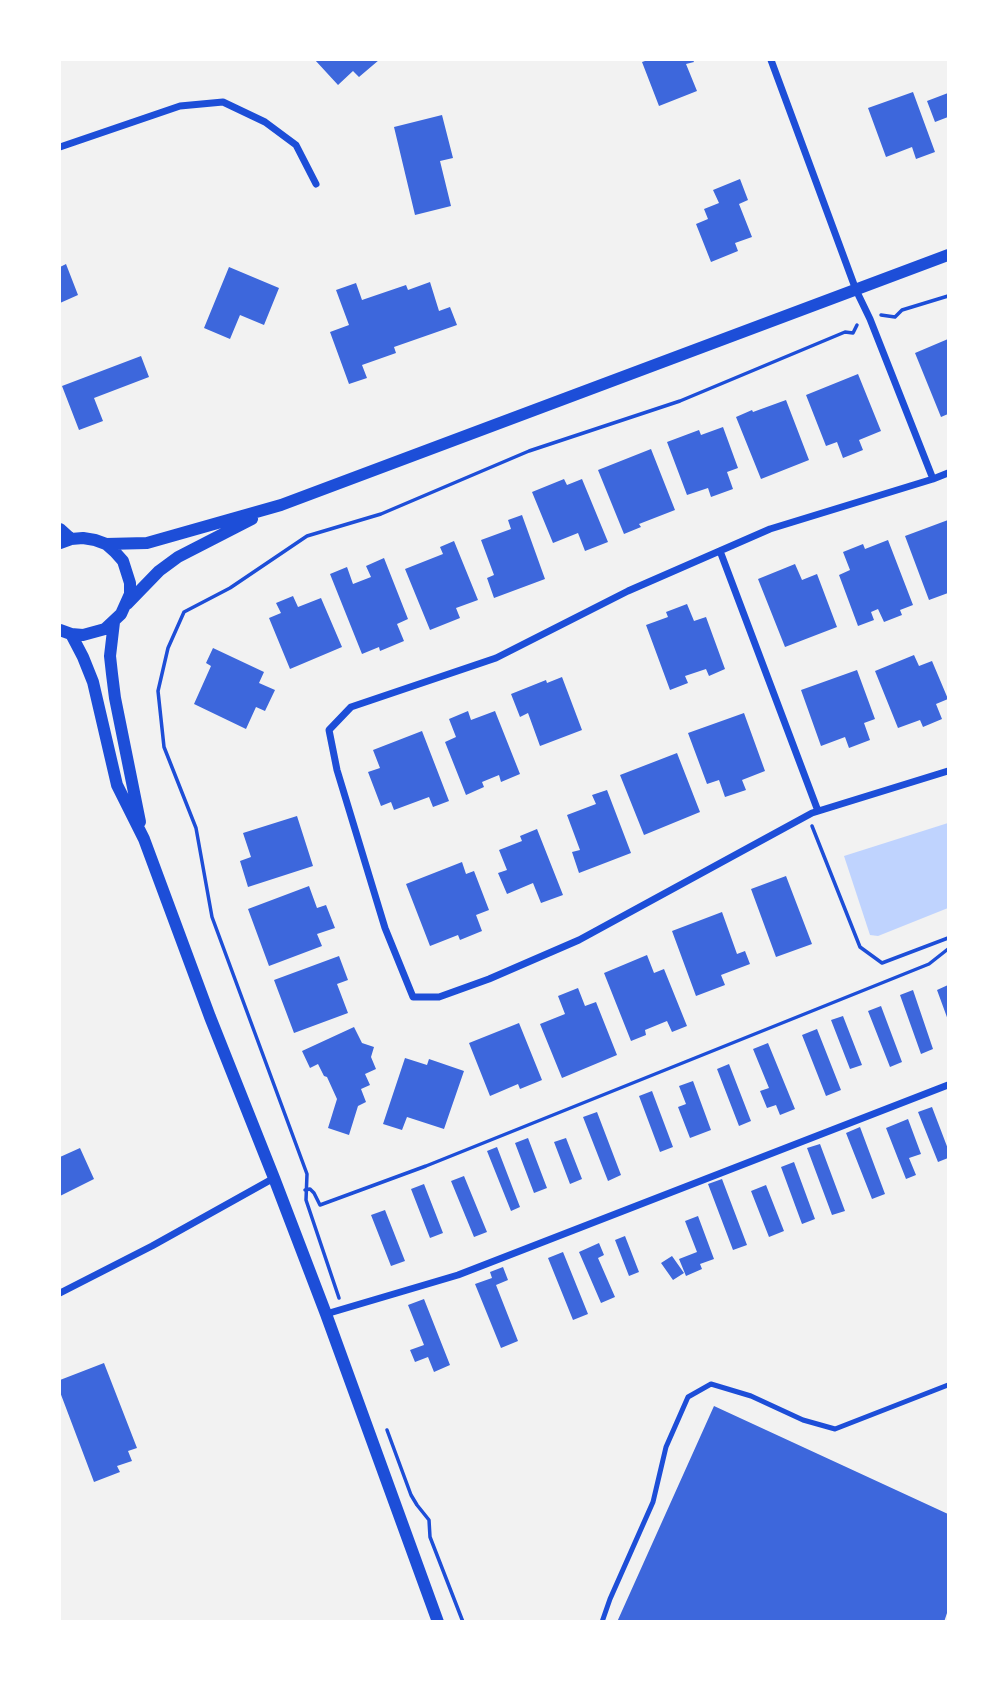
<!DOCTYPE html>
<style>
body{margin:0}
#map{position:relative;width:1008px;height:1681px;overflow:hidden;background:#f2f2f2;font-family:Literata,serif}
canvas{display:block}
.frame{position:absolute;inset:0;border:61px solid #fff;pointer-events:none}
</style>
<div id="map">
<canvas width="1008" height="1681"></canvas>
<div class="frame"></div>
</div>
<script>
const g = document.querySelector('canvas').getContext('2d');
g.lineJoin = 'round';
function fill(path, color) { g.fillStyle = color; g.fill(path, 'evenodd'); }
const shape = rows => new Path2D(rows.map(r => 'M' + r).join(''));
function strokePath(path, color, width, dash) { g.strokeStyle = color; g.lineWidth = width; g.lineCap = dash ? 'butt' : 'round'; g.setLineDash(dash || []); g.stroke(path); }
fill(shape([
 [948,823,948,908,878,936,870,935,844,856]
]), '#bfd3fe');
fill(shape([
 [315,60,379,60,359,77,353,71,338,85],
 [648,60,693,60,694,62,686,64,697,91,659,106,642,62],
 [913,92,935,152,916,159,912,147,886,157,868,108],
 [948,93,948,117,935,122,927,101],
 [442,115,453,158,440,161,451,206,415,215,394,127],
 [740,179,748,200,739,204,752,237,735,243,738,251,711,262,696,224,708,219,704,209,719,203,713,190],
 [66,264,78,295,60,303,60,267],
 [229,267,279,288,264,325,240,315,230,339,204,328],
 [430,282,439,311,450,307,457,325,394,347,396,353,362,365,367,378,349,384,330,332,349,325,336,290,356,283,362,300,406,285,408,290],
 [948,339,948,414,941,417,915,353],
 [141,356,149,377,94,398,103,421,79,430,62,386],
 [858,374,881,431,859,440,863,450,843,458,837,442,826,446,806,395],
 [786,400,809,460,761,479,736,417,752,410,753,412],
 [723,427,738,468,727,472,733,489,711,497,708,488,687,495,667,442,699,430,701,435],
 [651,449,675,510,639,524,641,527,624,534,598,470],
 [564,479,567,485,582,479,608,542,585,551,578,533,553,543,532,492],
 [522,515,545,579,494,598,487,578,494,575,481,540,511,529,508,520],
 [948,520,948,593,929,600,905,536],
 [888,540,913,605,900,610,902,615,884,622,878,609,871,612,874,620,858,626,839,575,850,570,843,552,863,544,865,549],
 [454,541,478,600,456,608,460,618,430,630,405,569,443,554,440,547],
 [384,558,408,619,397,624,404,641,380,651,379,647,362,654,330,574,347,567,353,584,371,577,366,566],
 [795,564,802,580,817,574,837,627,785,647,758,579],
 [293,596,298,607,321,598,342,647,290,669,269,618,281,613,276,603],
 [687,604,694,621,706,617,725,669,709,676,706,669,685,676,688,683,670,690,646,625,668,617,666,612],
 [213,648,264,672,259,683,275,690,265,711,256,707,246,729,194,704,211,666,206,663],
 [914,655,919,666,932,661,948,699,936,704,942,719,923,727,920,720,898,728,875,671],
 [857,670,875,719,864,723,870,740,849,748,845,737,821,746,801,690],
 [562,677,582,730,540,746,528,713,520,717,511,694,546,680,547,683],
 [468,711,471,720,495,711,520,774,501,782,499,775,482,782,484,787,466,795,445,742,456,737,449,719],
 [744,713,765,771,742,780,746,790,725,797,719,780,707,784,688,733],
 [422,731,449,801,433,807,429,797,394,810,391,802,381,806,368,772,380,768,373,750],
 [677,753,700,812,644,835,620,775],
 [607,790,631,853,579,873,572,852,580,850,567,815,596,804,592,795],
 [297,816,313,866,248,887,240,861,251,857,243,833],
 [537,829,563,895,541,903,533,883,507,894,498,873,507,870,499,850,522,841,520,836],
 [462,862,466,874,474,871,489,910,476,915,482,931,460,940,458,935,430,946,406,884],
 [786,876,812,944,776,957,751,889],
 [309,886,317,908,326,905,335,928,317,934,322,946,269,966,248,909],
 [722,912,737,954,745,951,750,964,721,975,725,985,696,996,672,931],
 [647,955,654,973,664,969,687,1026,672,1032,667,1021,645,1030,646,1035,631,1041,604,973],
 [339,956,348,980,337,984,348,1013,294,1033,274,980],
 [948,985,948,1020,937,990],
 [578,988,585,1006,596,1002,617,1055,562,1078,540,1024,565,1014,558,996],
 [913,990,933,1049,921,1054,900,995],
 [881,1006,902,1062,890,1067,868,1011],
 [843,1016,862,1065,850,1069,831,1020],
 [519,1023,542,1080,520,1089,518,1084,490,1096,469,1043],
 [354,1027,362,1043,374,1047,371,1057,376,1069,365,1074,370,1085,361,1089,366,1102,358,1106,349,1135,328,1128,337,1099,327,1077,324,1076,318,1064,310,1068,302,1051],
 [817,1029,841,1090,826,1096,802,1035],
 [768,1043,795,1109,780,1115,776,1105,767,1108,760,1091,769,1088,753,1049],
 [405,1058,427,1065,429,1059,464,1071,444,1129,407,1117,402,1130,383,1124],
 [729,1064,751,1121,739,1126,717,1069],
 [693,1081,711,1130,690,1138,678,1107,686,1104,679,1086],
 [652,1091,673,1147,660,1152,639,1096],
 [932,1107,948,1149,948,1158,938,1162,918,1112],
 [597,1112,621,1175,608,1181,583,1117],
 [908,1119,921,1154,909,1158,916,1175,906,1179,886,1128],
 [860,1127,885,1194,872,1199,846,1133],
 [528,1138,547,1188,534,1193,515,1143],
 [566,1138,582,1179,570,1184,554,1142],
 [820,1144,845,1211,832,1215,807,1148],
 [497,1147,520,1207,511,1211,487,1151],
 [80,1148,94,1179,60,1196,60,1157],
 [794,1162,815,1219,802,1224,781,1167],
 [464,1176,487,1232,474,1237,451,1181],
 [722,1179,747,1245,733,1250,708,1184],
 [424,1184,443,1233,430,1238,411,1189],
 [766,1185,784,1231,769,1237,751,1191],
 [385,1210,405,1261,391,1266,371,1215],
 [698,1216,714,1259,700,1264,702,1269,686,1276,679,1259,697,1252,685,1221],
 [625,1236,639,1272,629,1276,615,1240],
 [599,1243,604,1255,598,1258,615,1297,601,1303,579,1252],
 [563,1252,588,1314,573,1320,548,1258],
 [672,1256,684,1273,673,1280,661,1263],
 [503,1267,508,1280,496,1285,518,1341,501,1348,475,1284,492,1278,490,1272],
 [424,1299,450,1365,434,1372,428,1357,415,1362,410,1350,424,1345,408,1305],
 [104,1363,137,1448,128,1451,132,1461,117,1466,120,1472,94,1482,60,1392,60,1380],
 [714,1406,948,1514,948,1610,944,1622,617,1622]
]), '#3d67dc');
strokePath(shape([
 [881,315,895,317,902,310,948,296],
 [812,826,860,947,882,963,948,938],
 [305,1190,310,1189,314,1193,320,1205,426,1166,929,964,948,949],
 [339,1298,306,1200,307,1174,212,917,196,828,164,747,158,691,168,648,184,612,230,588,307,536,381,514,529,451,680,401,845,332,853,333,857,325],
 [387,1430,411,1495,417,1505,429,1520,430,1537,463,1622]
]), '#1d4ed8', 3.5);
strokePath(shape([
 [602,1622,610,1599,653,1502,666,1447,688,1397,711,1384,751,1396,803,1420,835,1429,948,1385]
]), '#1d4ed8', 5);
strokePath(shape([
 [771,60,856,290,870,319,933,479],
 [60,147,180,106,223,102,265,122,296,145,316,184],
 [948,473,933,479,770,529,628,591,496,658,351,707,329,730,337,770,385,928,413,997,439,997,489,979,579,940,812,813,948,771],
 [720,551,818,811],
 [60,1293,152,1246,274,1178],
 [326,1314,458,1275,948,1085]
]), '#1d4ed8', 7);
strokePath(shape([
 [60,529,71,539],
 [60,543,71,539,83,538,95,540,106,544,115,552,123,561,130,583,130,594,121,614,105,629,83,635,71,634,60,630],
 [106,544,147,543,281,505,948,255],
 [127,604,159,571,178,557,252,519],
 [114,622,110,656,112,674,115,698,140,822],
 [71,634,83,657,93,682,117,785,144,839,210,1017,274,1178,326,1314,438,1622]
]), '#1d4ed8', 12);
</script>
